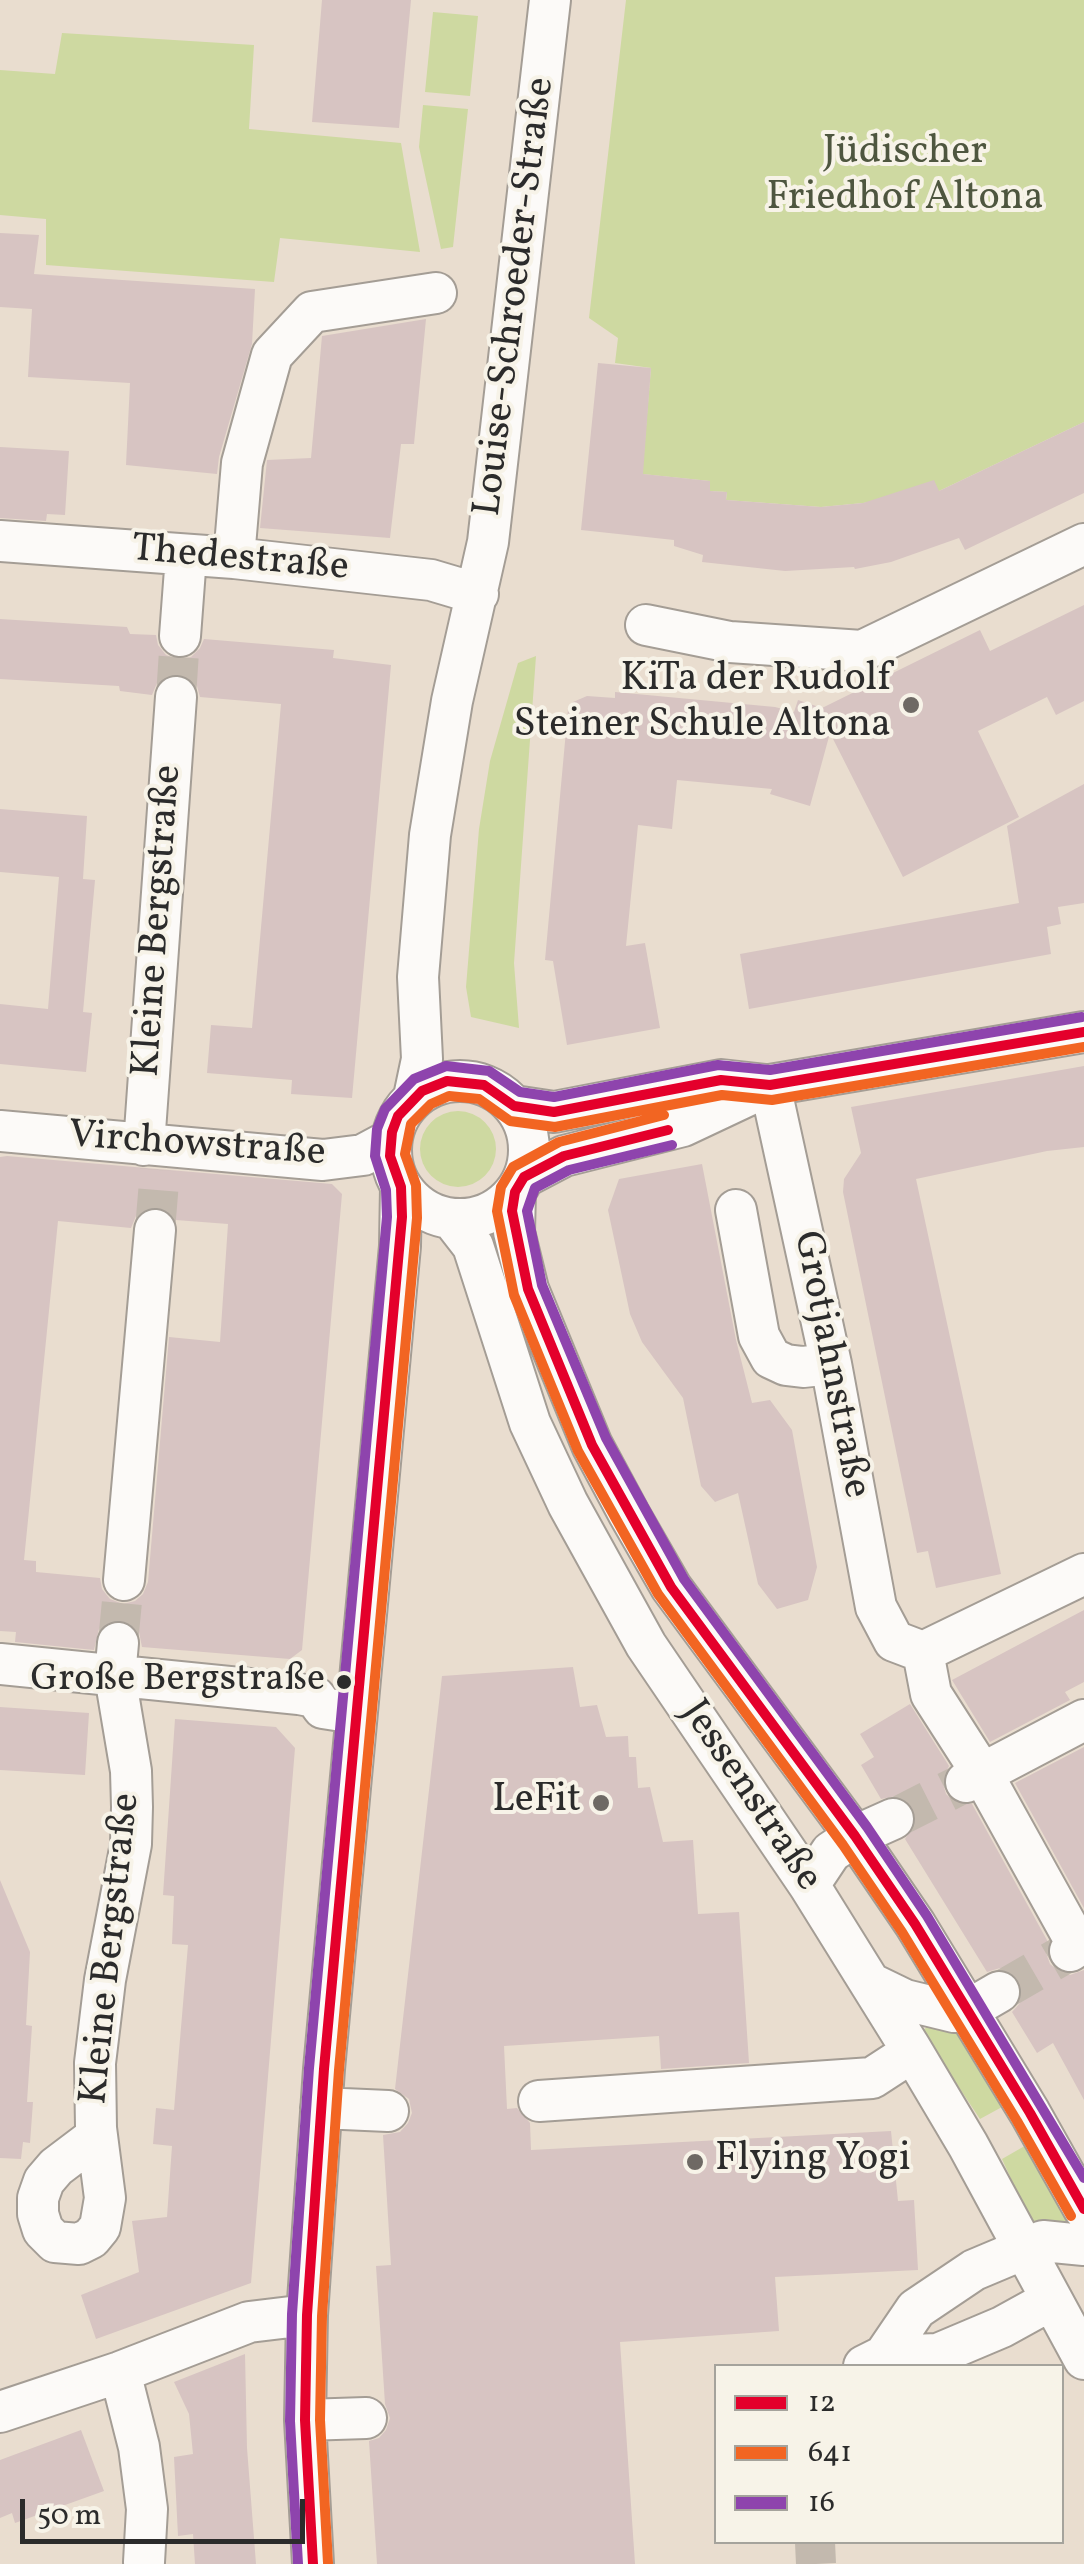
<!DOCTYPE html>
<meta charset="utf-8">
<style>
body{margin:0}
#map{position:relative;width:1084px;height:2564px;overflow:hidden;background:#e9ddcf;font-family:Vollkorn,serif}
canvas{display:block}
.legend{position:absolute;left:714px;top:2364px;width:350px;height:180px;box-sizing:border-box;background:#f7f3e8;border:2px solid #a5a39c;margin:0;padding:12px 18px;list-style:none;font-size:30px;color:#2b2b2b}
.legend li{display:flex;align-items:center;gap:20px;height:50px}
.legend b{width:50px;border:2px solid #a5a39c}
.scale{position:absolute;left:20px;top:2499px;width:285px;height:45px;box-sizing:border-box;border:5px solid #2b2b2b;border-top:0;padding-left:12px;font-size:30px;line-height:35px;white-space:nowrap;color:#2b2b2b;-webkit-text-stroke:8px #f7f3e8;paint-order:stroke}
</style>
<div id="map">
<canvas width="1084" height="2564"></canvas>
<ul class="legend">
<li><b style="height:12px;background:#e4002b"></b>12</li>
<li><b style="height:12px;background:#f26522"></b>641</li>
<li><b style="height:12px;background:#8e44ad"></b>16</li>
</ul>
<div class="scale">50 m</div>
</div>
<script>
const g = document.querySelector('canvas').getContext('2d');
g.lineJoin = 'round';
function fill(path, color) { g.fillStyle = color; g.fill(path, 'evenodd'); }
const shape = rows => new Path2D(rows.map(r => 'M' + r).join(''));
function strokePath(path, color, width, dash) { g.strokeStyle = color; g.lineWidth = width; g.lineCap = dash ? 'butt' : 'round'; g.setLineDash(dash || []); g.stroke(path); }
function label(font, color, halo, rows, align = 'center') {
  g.font = font + ' Vollkorn,serif'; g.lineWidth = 8; g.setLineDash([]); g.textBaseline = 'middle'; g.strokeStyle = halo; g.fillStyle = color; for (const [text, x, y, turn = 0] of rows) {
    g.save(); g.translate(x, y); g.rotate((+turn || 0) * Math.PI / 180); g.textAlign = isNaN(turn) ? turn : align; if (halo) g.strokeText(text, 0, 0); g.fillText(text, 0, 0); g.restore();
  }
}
fill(shape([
 [626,0,1084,0,1084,422,939,491,863,503,821,507,726,500,727,492,710,491,710,481,642,474,651,368,615,363,618,338,589,318],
 [433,12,478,16,470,96,425,92],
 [62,33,254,45,249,129,401,143,420,252,280,238,274,282,46,265,46,219,0,215,0,70,55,74],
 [423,105,468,109,453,247,441,249,419,147],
 [536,656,514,963,519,1028,471,1017,466,987,479,829,490,761,518,663],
 '420 1149a38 38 0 1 1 76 0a38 38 0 1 1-76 0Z',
 [931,2022,966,2032,1013,2101,980,2119,922,2032],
 [1035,2140,1074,2225,1033,2224,1026,2212,1002,2159]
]), '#ced9a1');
fill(shape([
 [322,0,411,0,399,128,312,122],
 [0,233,39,235,34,274,255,289,252,344,219,457,217,474,126,465,130,383,28,377,32,309,0,307],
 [426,319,414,444,401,444,390,538,260,528,267,460,311,458,322,336],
 [598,363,651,368,643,474,710,481,710,491,727,492,726,500,821,507,863,503,934,480,939,491,1084,422,1084,493,965,550,959,538,891,562,855,569,854,567,785,571,702,562,703,555,674,546,674,540,581,530],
 [0,447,69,451,65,515,47,514,46,521,0,518],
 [1084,605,1084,701,1056,715,1047,697,978,731,1019,817,903,877,830,733,810,806,770,794,772,789,677,780,672,829,638,825,626,946,645,943,660,1028,567,1045,553,961,545,960,568,709,573,702,587,696,615,698,615,692,775,707,794,712,798,700,822,708,980,630,990,651],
 [0,619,127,627,130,634,156,635,158,645,166,655,177,659,191,657,200,648,204,639,334,650,333,658,391,665,352,1098,291,1094,292,1080,207,1073,211,1025,252,1028,281,704,200,697,197,686,190,678,179,674,165,676,157,683,152,695,120,691,119,686,0,679],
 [1084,784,1084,903,1058,907,1061,924,1047,927,1051,954,749,1009,740,954,1019,903,1007,826],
 [0,809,87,816,83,879,95,880,83,1012,92,1013,86,1072,0,1064,0,1004,48,1009,59,877,0,872],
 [1084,1066,1084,1147,1047,1151,916,1179,1001,1574,936,1588,928,1551,917,1553,843,1192,844,1179,861,1153,851,1107],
 [7,1156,332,1184,342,1194,302,1650,290,1659,142,1647,139,1632,131,1623,119,1619,109,1621,99,1629,94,1650,15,1642,16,1632,0,1631,0,1157],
 [156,1206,168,1210,176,1220,228,1224,220,1342,169,1337,148,1582,143,1594,135,1601,123,1604,110,1599,102,1589,100,1578,36,1572,36,1561,24,1560,58,1221,131,1228,136,1216,144,1209],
 [702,1164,736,1340,752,1403,770,1400,792,1430,817,1567,808,1600,777,1609,758,1584,738,1493,715,1502,701,1486,683,1398,642,1342,630,1314,608,1210,619,1179],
 [1084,1610,1084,1682,1065,1692,1070,1700,990,1742,952,1680],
 [573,1667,580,1707,597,1705,606,1737,628,1736,629,1757,636,1757,638,1788,650,1787,663,1842,693,1840,698,1914,739,1912,749,2063,661,2069,659,2036,504,2046,507,2109,517,2108,530,2123,531,2150,891,2131,898,2201,914,2200,918,2270,775,2277,779,2331,620,2342,635,2564,377,2564,369,2441,379,2438,386,2430,390,2418,385,2404,376,2266,391,2265,383,2135,400,2132,408,2123,412,2113,409,2099,395,2089,442,1676],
 [910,1704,949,1766,942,1780,946,1794,954,1802,972,1804,1048,1942,1046,1953,1050,1964,1060,1972,1070,1975,1084,1970,1084,2100,1053,2043,1037,2053,1012,2012,1020,2003,1023,1993,1019,1979,1010,1971,1000,1968,987,1972,905,1839,916,1822,914,1808,906,1799,896,1796,881,1799,861,1765,874,1757,860,1734],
 [0,1707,89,1713,85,1775,0,1770],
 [175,1719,276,1727,295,1748,251,2283,96,2339,81,2295,139,2272,132,2221,167,2217,172,2146,153,2144,156,2108,174,2110,188,1945,172,1944,174,1896,163,1895],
 [1084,1747,1084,1908,1015,1783],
 [0,1880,30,1952,26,2025,32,2026,27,2102,33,2102,30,2143,23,2142,21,2159,0,2158],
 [245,2354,247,2448,256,2564,195,2564,193,2534,178,2536,174,2457,193,2454,189,2414,174,2382],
 [81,2430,104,2491,15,2523,12,2513,0,2518,0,2460]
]), '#d7c4c2');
strokePath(shape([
 [176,697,180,636],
 [155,1230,160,1170],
 [118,1643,124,1580],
 [893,1819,966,1782],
 [999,1992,1070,1951],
 [815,2542,816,2564]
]), '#c3b9ae', 40, [40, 20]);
const minor = shape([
 [0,541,234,558,431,580,478,594],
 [234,558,242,463,272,355,312,312,436,293],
 [646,625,730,642,862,651,1084,544],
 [180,636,186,556],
 '391 1150a69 69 0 1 1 138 0a69 69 0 1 1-138 0Z',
 [770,1085,831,1364,876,1607,894,1641,923,1652,1084,1574],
 [414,1097,422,1059,418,977,430,835,452,701,488,542,550,0],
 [514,1106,554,1112,721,1080,766,1085],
 [0,1131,323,1160,363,1155,391,1140],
 [144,1145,176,697],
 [524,1177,564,1156,683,1126,770,1085,1084,1032],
 [515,1192,514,1232,528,1289,592,1445,629,1514,671,1587,855,1836,915,1924,1030,2113,1084,2209],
 [736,1210,759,1336,771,1358,786,1365,803,1367,831,1364],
 [452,1219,473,1246,530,1423,568,1504,646,1645,809,1885,911,2049,968,2145,1084,2359],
 [124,1580,155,1230],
 [923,1652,931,1694,983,1775,1078,1946,1070,1951],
 [0,1664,299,1694,315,1697,323,1708,355,1713],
 [966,1782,1084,1720],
 [809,1885,831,1852,855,1836,893,1819],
 [872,1984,905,2000,954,2012,968,2010,999,1992],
 [539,2101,872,2078,912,2052],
 [321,2108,388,2111],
 [97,2136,56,2167,44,2181,38,2198,38,2214,43,2230,55,2242,79,2244,91,2238,100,2227,105,2198,96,2128,95,2063,105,1980,131,1844,132,1807,131,1771,115,1676,118,1643],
 [884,2356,938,2354,1002,2327,1051,2300],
 [864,2366,884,2356,916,2309,974,2270,1043,2241,1084,2245],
 [120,2372,139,2447,147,2509,144,2562],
 [0,2412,120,2372,249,2322,307,2315],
 [305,2420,366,2418],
 [313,2564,305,2420,307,2315,324,2069,400,1246,401,1187]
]);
strokePath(minor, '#a49d95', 44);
strokePath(minor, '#fcfaf8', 40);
strokePath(shape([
 [668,1130,564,1156,524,1177,515,1192,512,1211,528,1289,592,1445,671,1587,855,1836,915,1924,1030,2113,1084,2209],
 [313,2564,305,2420,307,2315,324,2069,402,1217,401,1187,390,1156,392,1132,398,1116,422,1091,447,1081,484,1085,514,1106,554,1112,721,1080,770,1085,1084,1032]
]), '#e4002b', 10);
strokePath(shape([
 [664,1115,559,1142,513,1167,501,1187,497,1211,514,1295,578,1451,658,1594,843,1845,902,1932,1017,2121,1071,2216],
 [328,2563,320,2420,322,2316,339,2070,417,1218,416,1185,405,1154,411,1124,431,1104,449,1096,479,1099,510,1121,555,1127,722,1095,772,1100,1084,1047]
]), '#f26522', 10);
strokePath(shape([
 [672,1145,569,1170,535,1188,527,1211,542,1285,606,1438,684,1579,867,1827,927,1916,1084,2178],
 [298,2564,290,2421,292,2314,309,2068,387,1217,386,1190,375,1156,377,1129,385,1109,414,1079,446,1066,489,1071,520,1092,554,1097,718,1065,770,1070,1082,1017]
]), '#8e44ad', 10);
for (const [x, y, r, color] of [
 [911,705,10,"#6e6964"],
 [344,1682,9,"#2b2b2b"],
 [601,1803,10,"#6e6964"],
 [695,2162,10,"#6e6964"]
]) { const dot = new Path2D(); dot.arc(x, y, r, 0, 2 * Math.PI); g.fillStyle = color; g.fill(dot); strokePath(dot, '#f7f3e8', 4); }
label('38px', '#2b2b2b', '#f7f3e8', [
 ["Große Bergstraße",325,1682]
], 'right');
label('40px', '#4e563f', '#f7f3e8', [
 ["Jüdischer",905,155],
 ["Friedhof Altona",905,201]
]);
label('40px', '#2b2b2b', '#f7f3e8', [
 ["Louise-Schroeder-Straße",517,297,-83],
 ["Thedestraße",240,561,5],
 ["Kleine Bergstraße",160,921,-86],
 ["Virchowstraße",197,1147,4],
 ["Grotjahnstraße",829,1365,79],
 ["Jessenstraße",749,1797,56],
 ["Kleine Bergstraße",113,1949,-84]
]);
label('40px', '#2b2b2b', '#f7f3e8', [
 ["KiTa der Rudolf",891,682],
 ["Steiner Schule Altona",891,728],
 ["LeFit",581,1803],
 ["Flying Yogi",715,2162,"left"]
], 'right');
</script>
